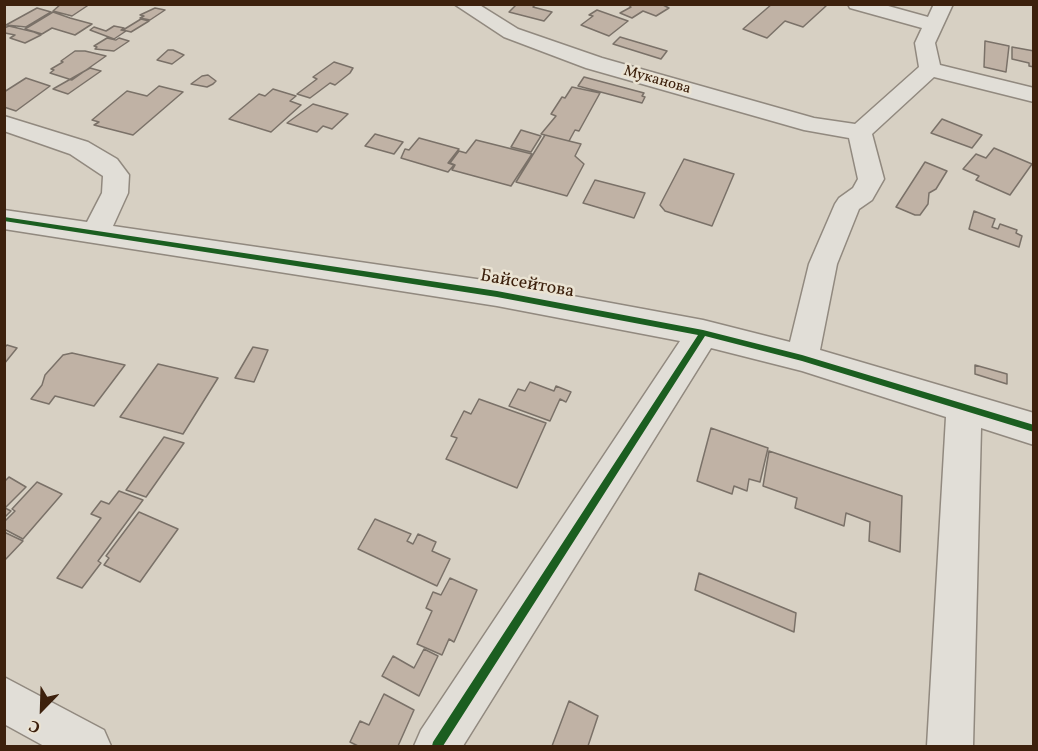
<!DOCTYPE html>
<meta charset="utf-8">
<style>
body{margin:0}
#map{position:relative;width:1038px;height:751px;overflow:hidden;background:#d7d0c3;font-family:Vollkorn,serif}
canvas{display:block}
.frame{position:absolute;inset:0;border:6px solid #3d210d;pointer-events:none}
.north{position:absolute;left:12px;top:679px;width:60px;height:60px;-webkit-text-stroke:4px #eae3d3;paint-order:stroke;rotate:203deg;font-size:16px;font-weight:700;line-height:24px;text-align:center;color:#3d210d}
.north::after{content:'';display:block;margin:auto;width:21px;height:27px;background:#3d210d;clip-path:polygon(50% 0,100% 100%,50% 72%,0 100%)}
</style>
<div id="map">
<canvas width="1038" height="751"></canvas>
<div class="frame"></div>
<div class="north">С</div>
</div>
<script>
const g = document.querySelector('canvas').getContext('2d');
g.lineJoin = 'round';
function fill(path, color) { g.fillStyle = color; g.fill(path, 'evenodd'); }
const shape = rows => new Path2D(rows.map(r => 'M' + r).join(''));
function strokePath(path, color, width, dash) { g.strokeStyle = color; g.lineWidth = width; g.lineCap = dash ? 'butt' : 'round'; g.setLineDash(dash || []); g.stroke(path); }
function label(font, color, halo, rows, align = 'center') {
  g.font = font + ' Vollkorn,serif'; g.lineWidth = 5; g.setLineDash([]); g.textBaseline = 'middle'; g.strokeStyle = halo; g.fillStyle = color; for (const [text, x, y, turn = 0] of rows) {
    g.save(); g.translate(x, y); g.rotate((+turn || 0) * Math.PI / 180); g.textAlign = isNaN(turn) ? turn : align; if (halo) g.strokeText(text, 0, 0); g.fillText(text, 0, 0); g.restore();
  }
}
const building = shape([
 [61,4,90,4,72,16,53,11,61,4],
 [517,4,536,4,533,7,552,12,544,21,509,12,517,4],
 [627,4,661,4,669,8,656,16,643,11,632,18,620,13,631,7,627,4],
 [772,4,821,4,826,6,803,27,785,21,767,38,743,29,772,4],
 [37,8,51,12,26,27,6,25,37,8],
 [155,8,165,10,150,20,140,18,144,16,140,15,155,8],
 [597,10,628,21,609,36,581,25,593,16,589,15,597,10],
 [53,12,70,18,92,24,75,35,52,28,42,34,25,29,53,12],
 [141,19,149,21,131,32,123,30,141,19],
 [9,26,34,32,41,35,25,43,10,38,15,35,5,33,4,28,9,26],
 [114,26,124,28,121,30,126,31,114,39,90,30,94,27,106,31,114,26],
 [620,37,667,51,661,59,613,44,620,37],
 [107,38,116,40,119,38,129,41,114,51,95,49,97,47,94,46,107,38],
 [985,41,1009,46,1006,72,984,67,985,41],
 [1012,47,1034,51,1034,67,1029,66,1029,63,1012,59,1012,47],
 [168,50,173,50,184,55,172,64,157,60,168,50],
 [75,51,85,51,106,56,72,80,50,73,54,70,51,69,63,62,61,61,75,51],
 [334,62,353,68,350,73,335,85,330,83,310,98,297,94,317,79,313,77,334,62],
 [90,68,101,71,68,94,53,89,90,68],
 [208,75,216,81,213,84,207,87,191,84,202,76,208,75],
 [584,77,644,93,642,96,645,97,642,103,578,86,584,77],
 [26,78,50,86,16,111,4,107,4,92,26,78],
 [159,86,183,92,133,135,94,125,99,122,92,120,127,91,147,96,159,86],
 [572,87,600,93,579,131,575,130,569,141,541,134,556,116,551,114,562,97,565,98,572,87],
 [273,89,296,96,290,101,301,105,271,132,229,119,259,94,265,96,273,89],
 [313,104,348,114,332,129,323,126,317,132,287,123,313,104],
 [942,119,982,135,972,148,931,133,942,119],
 [521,130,541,136,531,152,511,147,521,130],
 [375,134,403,142,394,154,365,146,375,134],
 [545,135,581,144,575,156,584,164,567,196,516,182,545,135],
 [419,138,459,149,448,163,454,165,448,172,401,158,405,149,409,150,419,138],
 [476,140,532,154,511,186,452,170,455,165,450,163,459,151,466,153,476,140],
 [994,148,1032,164,1010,195,976,180,979,176,963,169,976,154,986,158,994,148],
 [684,159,734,174,712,226,665,211,660,205,684,159],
 [925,162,947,171,936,189,929,193,928,204,920,215,915,215,896,207,925,162],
 [595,180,645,193,634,218,583,203,595,180],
 [974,211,995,219,992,227,998,229,1000,224,1017,230,1016,233,1022,236,1019,247,969,229,974,211],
 [7,345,17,348,4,364,4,348,7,345],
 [253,347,268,350,254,382,235,378,253,347],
 [72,353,125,365,94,406,55,396,49,404,31,399,42,385,45,375,63,355,72,353],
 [158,364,218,378,183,434,120,417,158,364],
 [975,365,1007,374,1007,384,975,374,975,365],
 [530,382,554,391,556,386,571,392,566,402,560,399,550,421,509,406,518,389,525,391,530,382],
 [479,399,546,423,517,488,446,459,457,438,451,436,464,411,471,414,479,399],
 [711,428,768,448,760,482,749,479,747,491,734,486,732,494,697,481,711,428],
 [164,437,184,443,146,497,126,490,164,437],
 [769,451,902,496,900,552,869,541,870,522,846,513,844,526,795,508,797,498,763,486,769,451],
 [9,477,26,487,5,508,11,511,4,518,4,482,9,477],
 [37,482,62,494,23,539,4,529,4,522,15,511,12,509,37,482],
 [119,491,143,500,98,561,101,563,82,588,57,578,101,518,91,514,101,501,109,504,119,491],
 [139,512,178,529,140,582,104,565,109,558,106,556,139,512],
 [375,519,411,534,407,541,413,544,418,534,436,542,432,551,450,559,437,586,358,549,375,519],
 [4,532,23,541,4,561,4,532],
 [699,573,796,613,794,632,695,590,699,573],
 [450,578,477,590,454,642,449,639,442,655,417,644,432,611,426,608,433,592,441,595,450,578],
 [424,649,438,656,419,696,382,676,393,656,414,668,424,649],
 [384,694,414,710,398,746,358,746,350,742,360,721,369,725,384,694],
 [569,701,598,716,588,746,552,746,569,701]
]);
fill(building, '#c0b2a5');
strokePath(building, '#7a7168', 1.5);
const minor = shape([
 [454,4,478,4,518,29,602,58,814,118,855,124,919,67,915,43,922,28,850,8,848,4,881,4,928,17,934,4,953,4,935,43,940,65,1034,88,1034,102,934,77,872,134,884,179,872,200,859,209,837,264,820,350,1034,413,1034,445,981,428,973,746,927,746,946,417,802,371,711,348,463,746,414,746,421,730,680,341,497,306,4,229,4,210,87,222,102,193,103,176,70,154,4,131,4,116,88,142,117,159,129,175,128,193,113,226,497,282,703,320,790,342,809,264,835,204,839,198,853,188,858,179,849,138,804,130,586,68,504,37,454,4],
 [4,677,104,730,111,746,44,746,4,724,4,677]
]);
strokePath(minor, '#91897f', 3);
fill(minor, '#e1ded7');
fill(shape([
 [4,217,497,291,703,330,802,355,1034,425,1034,432,802,361,705,336,443,746,432,746,433,742,698,335,497,297,4,221,4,217]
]), '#1b5e20');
label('15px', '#3d210d', '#eae3d3', [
 ["Муканова",657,81,16]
]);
label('18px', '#3d210d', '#eae3d3', [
 ["Байсейтова",527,285,10]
]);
</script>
